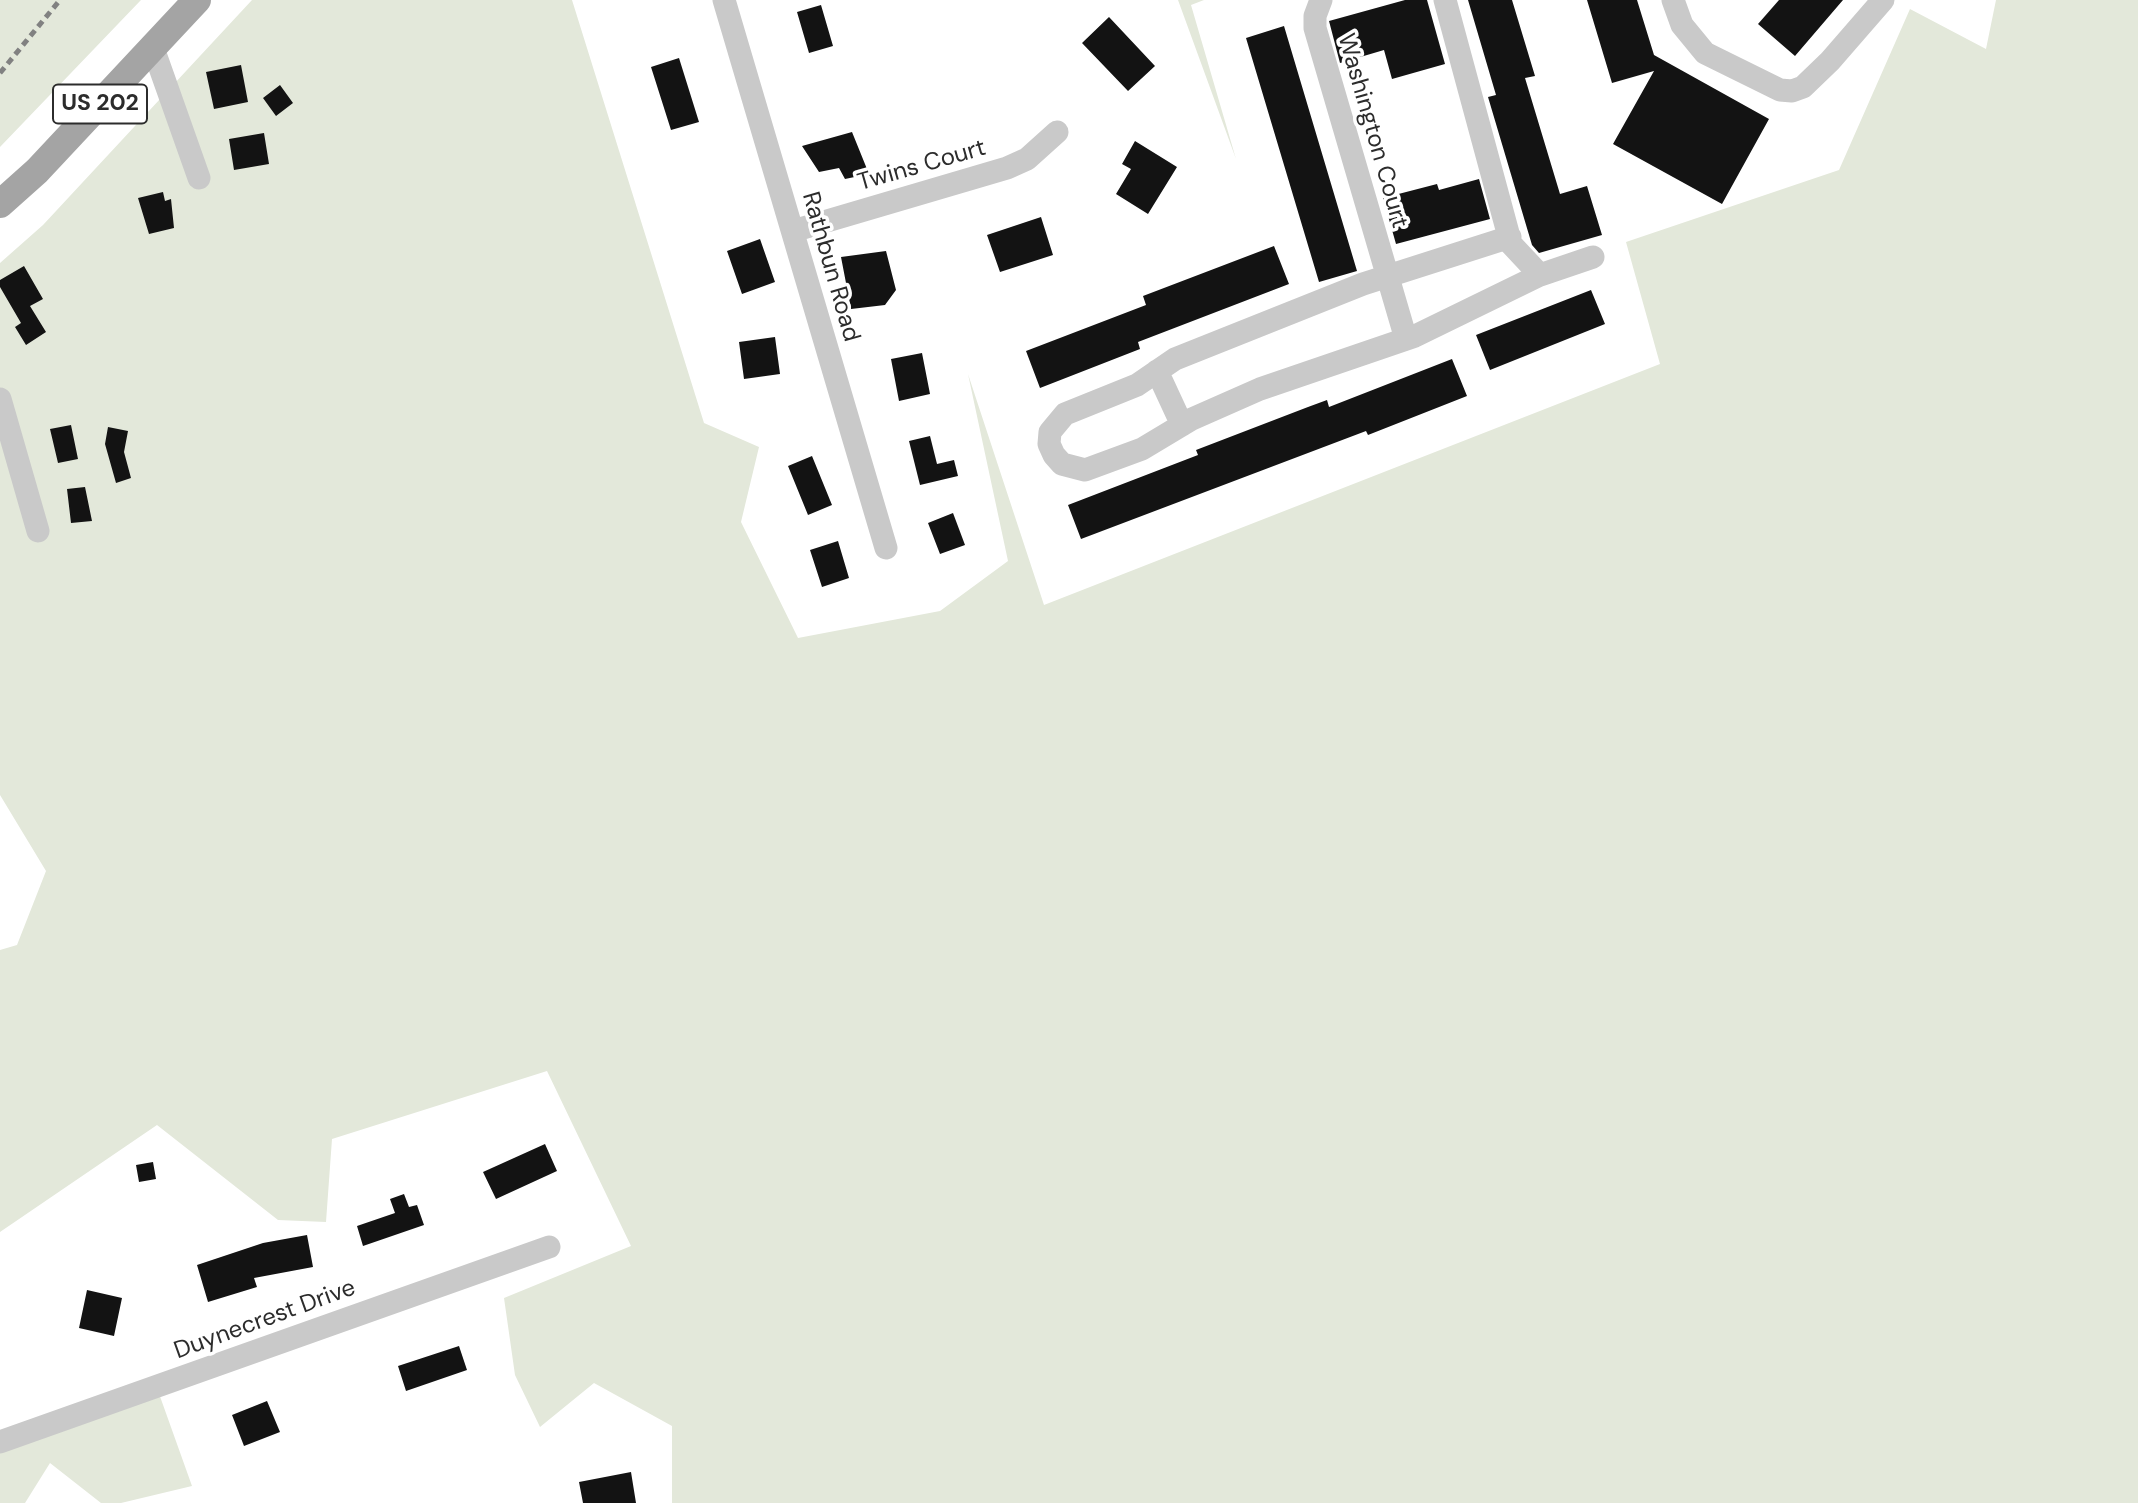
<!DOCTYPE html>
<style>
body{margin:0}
canvas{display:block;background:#fff}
</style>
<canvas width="2138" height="1503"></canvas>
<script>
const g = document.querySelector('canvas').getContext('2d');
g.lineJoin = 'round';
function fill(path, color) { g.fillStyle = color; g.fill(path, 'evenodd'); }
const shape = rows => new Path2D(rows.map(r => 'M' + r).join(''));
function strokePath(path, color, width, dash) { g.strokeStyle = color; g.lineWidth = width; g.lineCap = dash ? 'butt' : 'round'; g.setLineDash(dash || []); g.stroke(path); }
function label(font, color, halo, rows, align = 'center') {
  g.font = font + ' "DM Sans",sans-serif'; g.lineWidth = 7; g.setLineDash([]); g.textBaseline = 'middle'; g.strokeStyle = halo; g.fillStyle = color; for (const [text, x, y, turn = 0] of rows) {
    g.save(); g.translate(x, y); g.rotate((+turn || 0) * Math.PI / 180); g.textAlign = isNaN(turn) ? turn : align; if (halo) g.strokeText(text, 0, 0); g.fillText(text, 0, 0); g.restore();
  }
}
fill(shape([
 [0,0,141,0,0,147],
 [252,0,572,0,704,423,759,447,741,522,798,638,940,611,1008,561,968,374,1044,605,1660,364,1626,242,1839,170,1910,9,1986,49,1996,0,2138,0,2138,1503,672,1503,672,1426,594,1383,540,1427,515,1375,504,1298,631,1246,547,1071,332,1139,326,1222,278,1220,157,1125,0,1232,0,950,17,945,46,871,0,795,0,263,43,225],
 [1178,0,1204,0,1191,5,1236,159],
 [157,1388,192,1486,121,1503,101,1503,50,1463,25,1503,0,1503,0,1444]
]), '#e3e8da');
fill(shape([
 [1405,0,1427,0,1445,64,1392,79,1384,50,1340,63,1329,21],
 [1468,0,1512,0,1535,76,1525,78,1560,194,1587,186,1602,235,1539,253,1532,245,1488,97,1496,95],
 [1587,0,1637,0,1654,55,1769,119,1722,204,1613,144,1654,71,1612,83],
 [1779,0,1843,0,1795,56,1758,24],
 [821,5,833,46,809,53,797,12],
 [1109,17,1155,66,1128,91,1082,43],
 [1284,26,1357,271,1319,282,1246,38],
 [679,58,699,122,671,130,651,67],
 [241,65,248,102,214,109,206,72],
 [280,85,293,103,276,116,263,98],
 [852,132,869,174,845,179,839,168,819,172,802,146],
 [264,133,269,164,234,170,229,139],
 [1135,141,1177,167,1148,214,1116,194,1131,169,1122,164],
 [1479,179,1490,219,1396,244,1383,198,1437,184,1439,190],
 [163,192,165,201,171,199,174,228,149,234,138,198],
 [1041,217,1053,255,1000,272,987,235],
 [760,239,775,282,742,294,727,251],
 [1274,246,1289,284,1138,342,1140,349,1040,388,1026,351,1146,305,1143,296],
 [886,251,896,290,885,305,851,309,841,257],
 [24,266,43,299,30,306,46,332,26,345,15,327,21,323,0,287,0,280],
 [1591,290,1605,324,1490,370,1476,335],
 [775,337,780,374,744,379,739,342],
 [922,353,930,394,899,401,891,359],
 [1452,359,1467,396,1368,435,1366,431,1081,539,1068,505,1198,455,1196,450,1308,407,1327,400,1329,407],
 [71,425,78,459,58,463,50,429],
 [108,427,128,431,124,452,131,478,116,483,105,444],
 [930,436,937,464,954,460,958,476,920,485,909,441],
 [812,456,832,505,808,515,788,466],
 [85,487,92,521,71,523,67,489],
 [953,513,965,545,940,554,928,523],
 [838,541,849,578,822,587,810,550],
 [545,1144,557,1171,496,1199,483,1172],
 [153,1162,156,1179,139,1182,136,1165],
 [404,1194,409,1207,417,1205,424,1225,363,1246,357,1226,395,1213,390,1199],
 [307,1235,313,1267,254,1278,257,1287,208,1302,197,1265,263,1243],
 [87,1290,122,1298,114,1336,79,1328],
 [459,1346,467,1370,406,1391,398,1366],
 [267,1401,280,1432,244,1446,232,1415],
 [631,1472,636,1503,583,1503,579,1482]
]), '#131313');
strokePath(shape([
 [724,0,886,548],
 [1321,0,1315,16,1315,28,1406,339],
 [1445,0,1511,244,1540,275,1593,257],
 [1673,0,1682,25,1705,53,1780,90,1792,91,1803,87,1830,61,1883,0],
 [153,48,199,178],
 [793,231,1007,168,1027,159,1057,132],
 [1510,237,1363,284,1175,359,1137,385,1065,414,1050,432,1049,444,1054,455,1062,464,1085,470,1142,449,1192,419,1260,389,1415,336,1540,275],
 [1157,371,1182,425],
 [0,399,38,531],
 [0,1442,549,1247]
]), '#c9c9c9', 23);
strokePath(shape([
 [0,204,37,171,197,0]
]), '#a4a4a4', 28);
strokePath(shape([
 [0,73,60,0]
]), '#818181', 5, [7, 5]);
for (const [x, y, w] of [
 [100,104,94]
]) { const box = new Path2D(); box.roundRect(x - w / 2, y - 19.5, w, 39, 5); g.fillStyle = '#fff'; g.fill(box); strokePath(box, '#2c2c2c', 2); }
label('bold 23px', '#2c2c2c', null, [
 ["US 202",100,104]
]);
label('24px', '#2c2c2c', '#fff', [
 ["Washington Court",1372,131,74],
 ["Twins Court",922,166,-16],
 ["Rathbun Road",830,267,74],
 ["Duynecrest Drive",265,1320,-20]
]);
</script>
